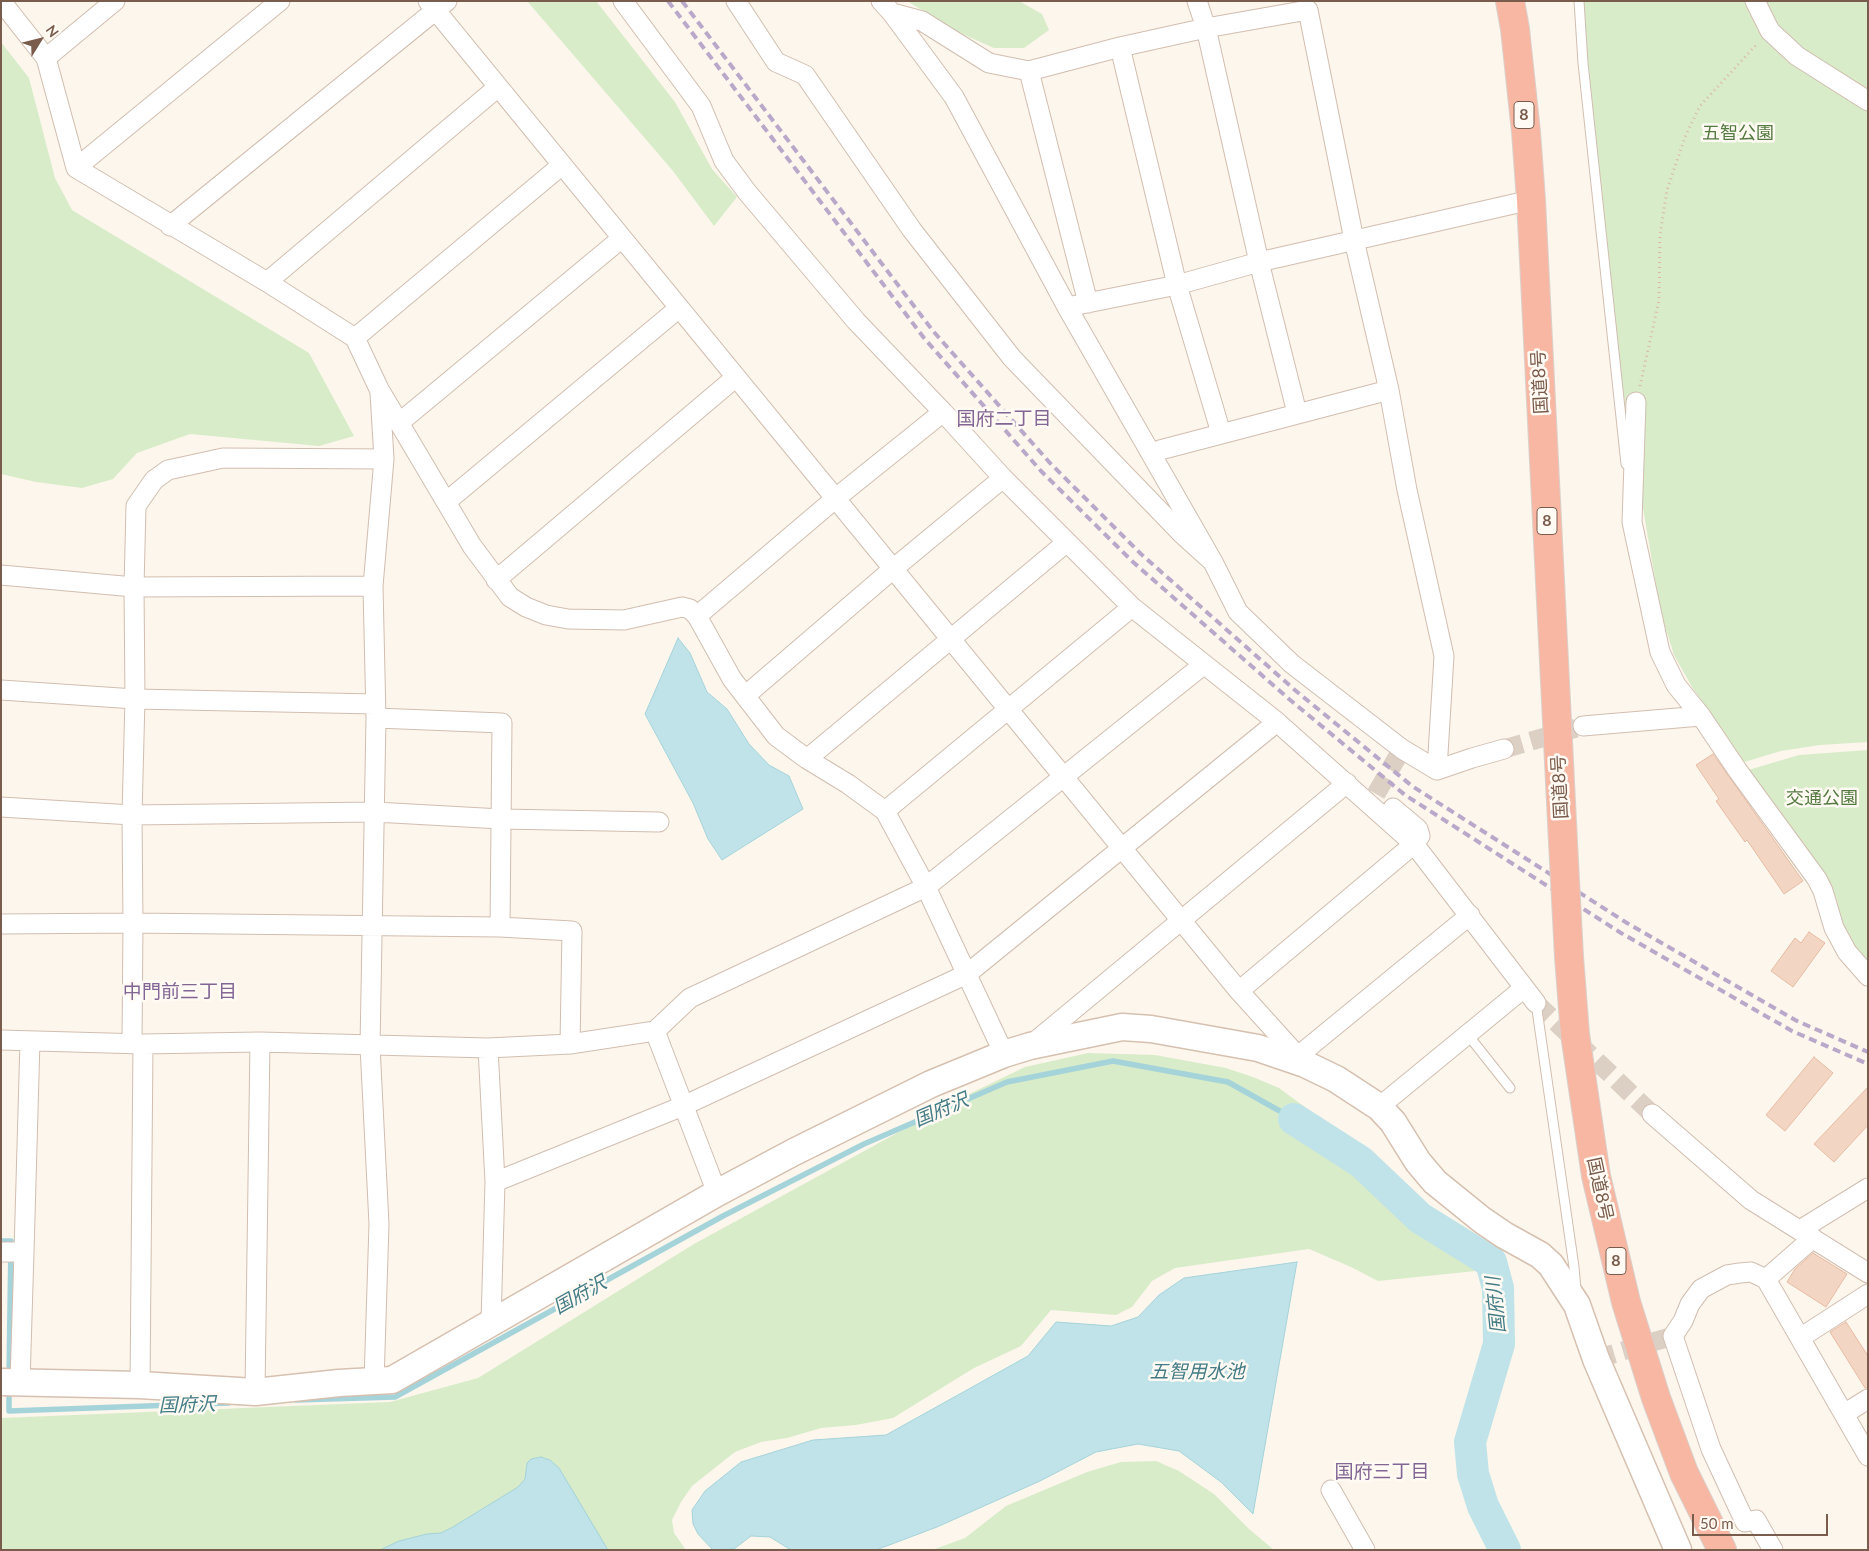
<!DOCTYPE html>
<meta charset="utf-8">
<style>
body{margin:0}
#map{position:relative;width:1869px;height:1551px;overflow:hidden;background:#fdf6ec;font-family:Lato,sans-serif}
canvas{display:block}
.frame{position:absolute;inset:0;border:2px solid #7a5c4d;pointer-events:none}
.north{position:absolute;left:15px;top:15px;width:50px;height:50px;-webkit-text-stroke:4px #fffaf3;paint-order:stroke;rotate:54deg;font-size:14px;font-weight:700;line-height:20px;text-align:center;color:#7a5c4d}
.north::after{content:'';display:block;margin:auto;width:18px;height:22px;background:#7a5c4d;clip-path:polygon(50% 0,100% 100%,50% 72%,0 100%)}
.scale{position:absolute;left:1692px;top:1514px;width:136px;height:22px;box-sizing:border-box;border:2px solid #7a5c4d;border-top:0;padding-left:6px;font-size:15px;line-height:18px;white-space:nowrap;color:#7a5c4d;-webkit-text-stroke:4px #fffaf3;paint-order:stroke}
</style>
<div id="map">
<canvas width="1869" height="1551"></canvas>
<div class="frame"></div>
<div class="north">N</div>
<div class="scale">50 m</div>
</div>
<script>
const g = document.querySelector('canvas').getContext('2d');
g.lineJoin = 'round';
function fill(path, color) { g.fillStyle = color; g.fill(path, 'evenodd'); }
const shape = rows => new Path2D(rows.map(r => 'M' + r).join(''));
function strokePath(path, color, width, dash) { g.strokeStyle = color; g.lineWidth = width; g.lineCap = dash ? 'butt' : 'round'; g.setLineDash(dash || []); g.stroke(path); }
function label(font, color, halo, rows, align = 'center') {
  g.font = font + ' Lato,"Noto Sans JP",sans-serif'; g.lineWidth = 5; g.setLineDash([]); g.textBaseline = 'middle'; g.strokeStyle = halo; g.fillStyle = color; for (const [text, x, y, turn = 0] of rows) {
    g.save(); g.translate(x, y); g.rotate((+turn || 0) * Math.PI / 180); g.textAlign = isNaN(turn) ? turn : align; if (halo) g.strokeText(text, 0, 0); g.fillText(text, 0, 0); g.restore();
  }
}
fill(shape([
 [527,1,596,1,675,102,712,169,737,197,714,226,673,171],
 [907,1,1019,1,1042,14,1049,30,1024,48,994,48,960,33],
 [1577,1,1868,1,1868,742,1820,745,1781,751,1744,762,1692,687,1674,655,1664,623,1657,591,1619,366],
 [1,42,29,78,55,178,72,210,309,353,354,436,319,446,190,434,137,453,113,479,82,488,36,482,1,474],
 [1868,750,1868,964,1851,944,1842,923,1837,901,1828,879,1745,771,1799,755],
 [1088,1053,1155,1055,1226,1068,1253,1077,1279,1088,1324,1121,1381,1176,1420,1203,1467,1244,1474,1259,1476,1271,1378,1281,1351,1267,1309,1249,1175,1268,1152,1281,1132,1307,1116,1315,1051,1310,1021,1346,974,1368,893,1418,856,1425,821,1428,787,1438,761,1442,735,1452,692,1486,681,1502,672,1520,674,1533,686,1550,1,1550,1,1418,390,1402,478,1378,694,1244,963,1097,1025,1067],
 [1156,1461,1179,1471,1214,1494,1249,1529,1274,1550,932,1550,965,1538,1006,1506,1087,1472,1121,1462]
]), '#d8ecc9');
const water = shape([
 [678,638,690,653,707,692,727,709,749,744,769,765,789,776,803,809,722,860,708,839,693,803,645,714,678,638],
 [1297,1262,1253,1514,1221,1482,1179,1451,1138,1444,1096,1452,1040,1481,937,1527,876,1550,791,1550,770,1537,751,1536,734,1549,713,1550,698,1534,693,1524,692,1510,705,1491,741,1462,813,1440,886,1435,1028,1356,1056,1322,1111,1326,1138,1317,1159,1295,1184,1278,1297,1262],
 [541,1457,550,1460,559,1468,608,1550,380,1550,399,1541,427,1534,441,1533,453,1527,518,1487,525,1479,527,1463,531,1459,541,1457]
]);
fill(water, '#bfe3e8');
strokePath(water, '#a5d3da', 1);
strokePath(shape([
 [1,1241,11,1241,9,1377],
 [9,1388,9,1411,229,1403],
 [296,1400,395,1397,723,1216,864,1144,1007,1082,1113,1061,1228,1082,1294,1119]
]), '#a5d3da', 5.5);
strokePath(shape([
 [1294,1119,1361,1162,1420,1218,1491,1262,1498,1288,1499,1344,1470,1442,1473,1474,1483,1506,1505,1550]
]), '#bfe3e8', 32);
const building = shape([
 [1713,754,1803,881,1784,894,1747,840,1745,842,1716,801,1719,799,1696,765,1713,754],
 [1809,932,1825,943,1793,987,1771,971,1795,938,1801,943,1809,932],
 [1814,1057,1833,1073,1785,1131,1766,1115,1814,1057],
 [1868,1087,1868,1125,1834,1162,1814,1144,1868,1087],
 [1813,1253,1847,1274,1826,1307,1787,1282,1795,1269,1813,1253],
 [1846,1322,1868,1356,1868,1388,1865,1388,1830,1332,1846,1322]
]);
fill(building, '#f3d5c3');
strokePath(building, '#e6bba3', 1);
strokePath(shape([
 [1504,749,1583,726],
 [1376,794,1402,749],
 [1536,1003,1652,1114],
 [1596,1359,1673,1336]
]), '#dcd0c4', 19, [19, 9]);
const lane = shape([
 [1579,1,1583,63,1626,464],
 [1536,1003,1574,1267,1576,1290],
 [1468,1035,1510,1088]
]);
const street = shape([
 [1,1,46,58,76,168,267,282,355,338,379,389,446,502,472,546,510,597,526,607,546,615,568,619,624,620,682,607,690,609,697,616,732,679,776,736,807,759,848,784,885,811,926,887,1004,1054],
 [428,1,1239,991,1304,1063],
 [623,1,701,106,724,161,747,192,856,321,943,412,1003,478,1132,607,1277,722,1414,844,1536,1003],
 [736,1,776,62,805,75,912,230,1012,358,1182,534,1213,562,1067,307,954,97,892,13,881,1],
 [1197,1,1206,28,1259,262,1297,413],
 [1755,1,1770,31,1797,56,1868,101],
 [892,13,922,21,989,63,1029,71,1120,47,1206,28,1308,10,1354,240,1389,390,1407,490,1444,656,1437,770,1402,749,1292,664,1238,612,1213,562],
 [1120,47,1177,285,1221,433],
 [46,58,115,1],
 [1029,71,1088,303],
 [76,168,280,1],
 [170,226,447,1],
 [267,282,498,87],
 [1067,307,1177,285,1259,262,1531,200],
 [355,338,562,165],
 [1636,402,1632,522,1660,652,1676,685,1701,716,1738,771,1817,879,1823,891,1834,928,1840,939,1847,952,1868,976],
 [399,423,622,238],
 [1160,450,1389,390],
 [446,502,679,308],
 [1,575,134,587,373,586],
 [496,580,736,377],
 [697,616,836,498,943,412],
 [1,690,135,699,375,704],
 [745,696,893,569,1003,478],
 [376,718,502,723,500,927],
 [1583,726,1701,716],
 [807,759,1067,542],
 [1437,770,1472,758,1504,749],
 [1,807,132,815,375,812,501,819,659,822],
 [885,811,1132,607],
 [1,924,133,923,500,927,572,931,570,1044],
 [1239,991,1414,844,1420,836,1418,829,1393,808],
 [655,1031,717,1193],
 [1,1040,143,1044,260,1042,488,1048,570,1044,655,1031,690,998,926,887,1203,665],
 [132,1043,133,923,132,815,135,699,134,587,136,506,154,480,168,470,223,458,384,459],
 [1032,1044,1347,783],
 [488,1048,495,1182,491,1323],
 [1298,1056,1470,915],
 [1379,1107,1524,988],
 [1652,1114,1751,1200,1868,1273],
 [495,1182,683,1106,967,974,1277,722],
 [1800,1230,1868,1188],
 [1,1252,24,1252,20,1383],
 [24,1252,30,1041],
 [1766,1279,1813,1238],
 [1800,1338,1868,1294],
 [374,1382,379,1224,370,1046,376,718,373,586,384,459,380,393],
 [140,1385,143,1044],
 [255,1392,260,1042],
 [1844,1414,1868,1399],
 [1331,1490,1365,1550],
 [1773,1550,1756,1520,1745,1522,1711,1449,1673,1336,1683,1321,1690,1304,1701,1289,1727,1275,1740,1273,1751,1272,1766,1279,1868,1456]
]);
const secondary = shape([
 [1,1382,140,1385,255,1392,339,1383,392,1380,717,1193,794,1152,931,1084,1004,1054,1030,1046,1122,1027,1151,1029,1258,1048,1305,1064,1336,1079,1379,1107,1393,1122,1418,1162,1435,1182,1482,1220,1504,1235,1540,1255,1551,1265,1577,1305,1596,1359,1678,1550]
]);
const highway = shape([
 [1510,1,1515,29,1526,132,1531,200,1563,842],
 [1569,957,1575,1034,1596,1176,1626,1302,1656,1398,1684,1473,1722,1550]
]);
strokePath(lane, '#d1beb0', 11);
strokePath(street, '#d1beb0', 21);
strokePath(secondary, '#d6c0b0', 29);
strokePath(highway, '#dad1cd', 30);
strokePath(shape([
 [1640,386,1659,300,1660,235,1667,190,1685,137,1700,106,1757,44]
]), '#d9b8a5', 3, [1, 4]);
strokePath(lane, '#fff', 9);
strokePath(street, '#fff', 19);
strokePath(secondary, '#fff', 26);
strokePath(highway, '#f7b7a3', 28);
strokePath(shape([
 [668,1,924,338,1041,471,1133,562,1289,699,1405,795,1621,933,1792,1031,1868,1064],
 [682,1,933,331,1050,463,1141,554,1296,691,1412,786,1627,923,1797,1021,1868,1052]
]), '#b9a8c9', 4, [8, 5]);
const highwayBridge = shape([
 [1563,842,1569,957]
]);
strokePath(highwayBridge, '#dad1cd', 30, []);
strokePath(highwayBridge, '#f7b7a3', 28);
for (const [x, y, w] of [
 [1524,115,20],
 [1547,521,20],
 [1616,1261,20]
]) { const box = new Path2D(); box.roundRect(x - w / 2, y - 13.5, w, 27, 4); g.fillStyle = '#fffaf3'; g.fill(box); strokePath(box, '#7a5c4d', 1); }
label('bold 16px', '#7a5c4d', null, [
 ["8",1524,115],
 ["8",1547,521],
 ["8",1616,1261]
]);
label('18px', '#537a41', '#fffaf3', [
 ["五智公園",1738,133],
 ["交通公園",1822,798]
]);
label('18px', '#7a5c4d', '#fffaf3', [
 ["国道8号",1540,382,-93],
 ["国道8号",1560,787,-93],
 ["国道8号",1600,1189,78]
]);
label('19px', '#846695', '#fffaf3', [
 ["国府二丁目",1004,419],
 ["中門前三丁目",180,992],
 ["国府三丁目",1382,1472]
]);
label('italic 19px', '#437c86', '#fffaf3', [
 ["国府沢",941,1110,-23],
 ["国府沢",580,1295,-29],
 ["国府川",1496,1305,-96],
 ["五智用水池",1197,1372],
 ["国府沢",187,1405,-2]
]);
</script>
